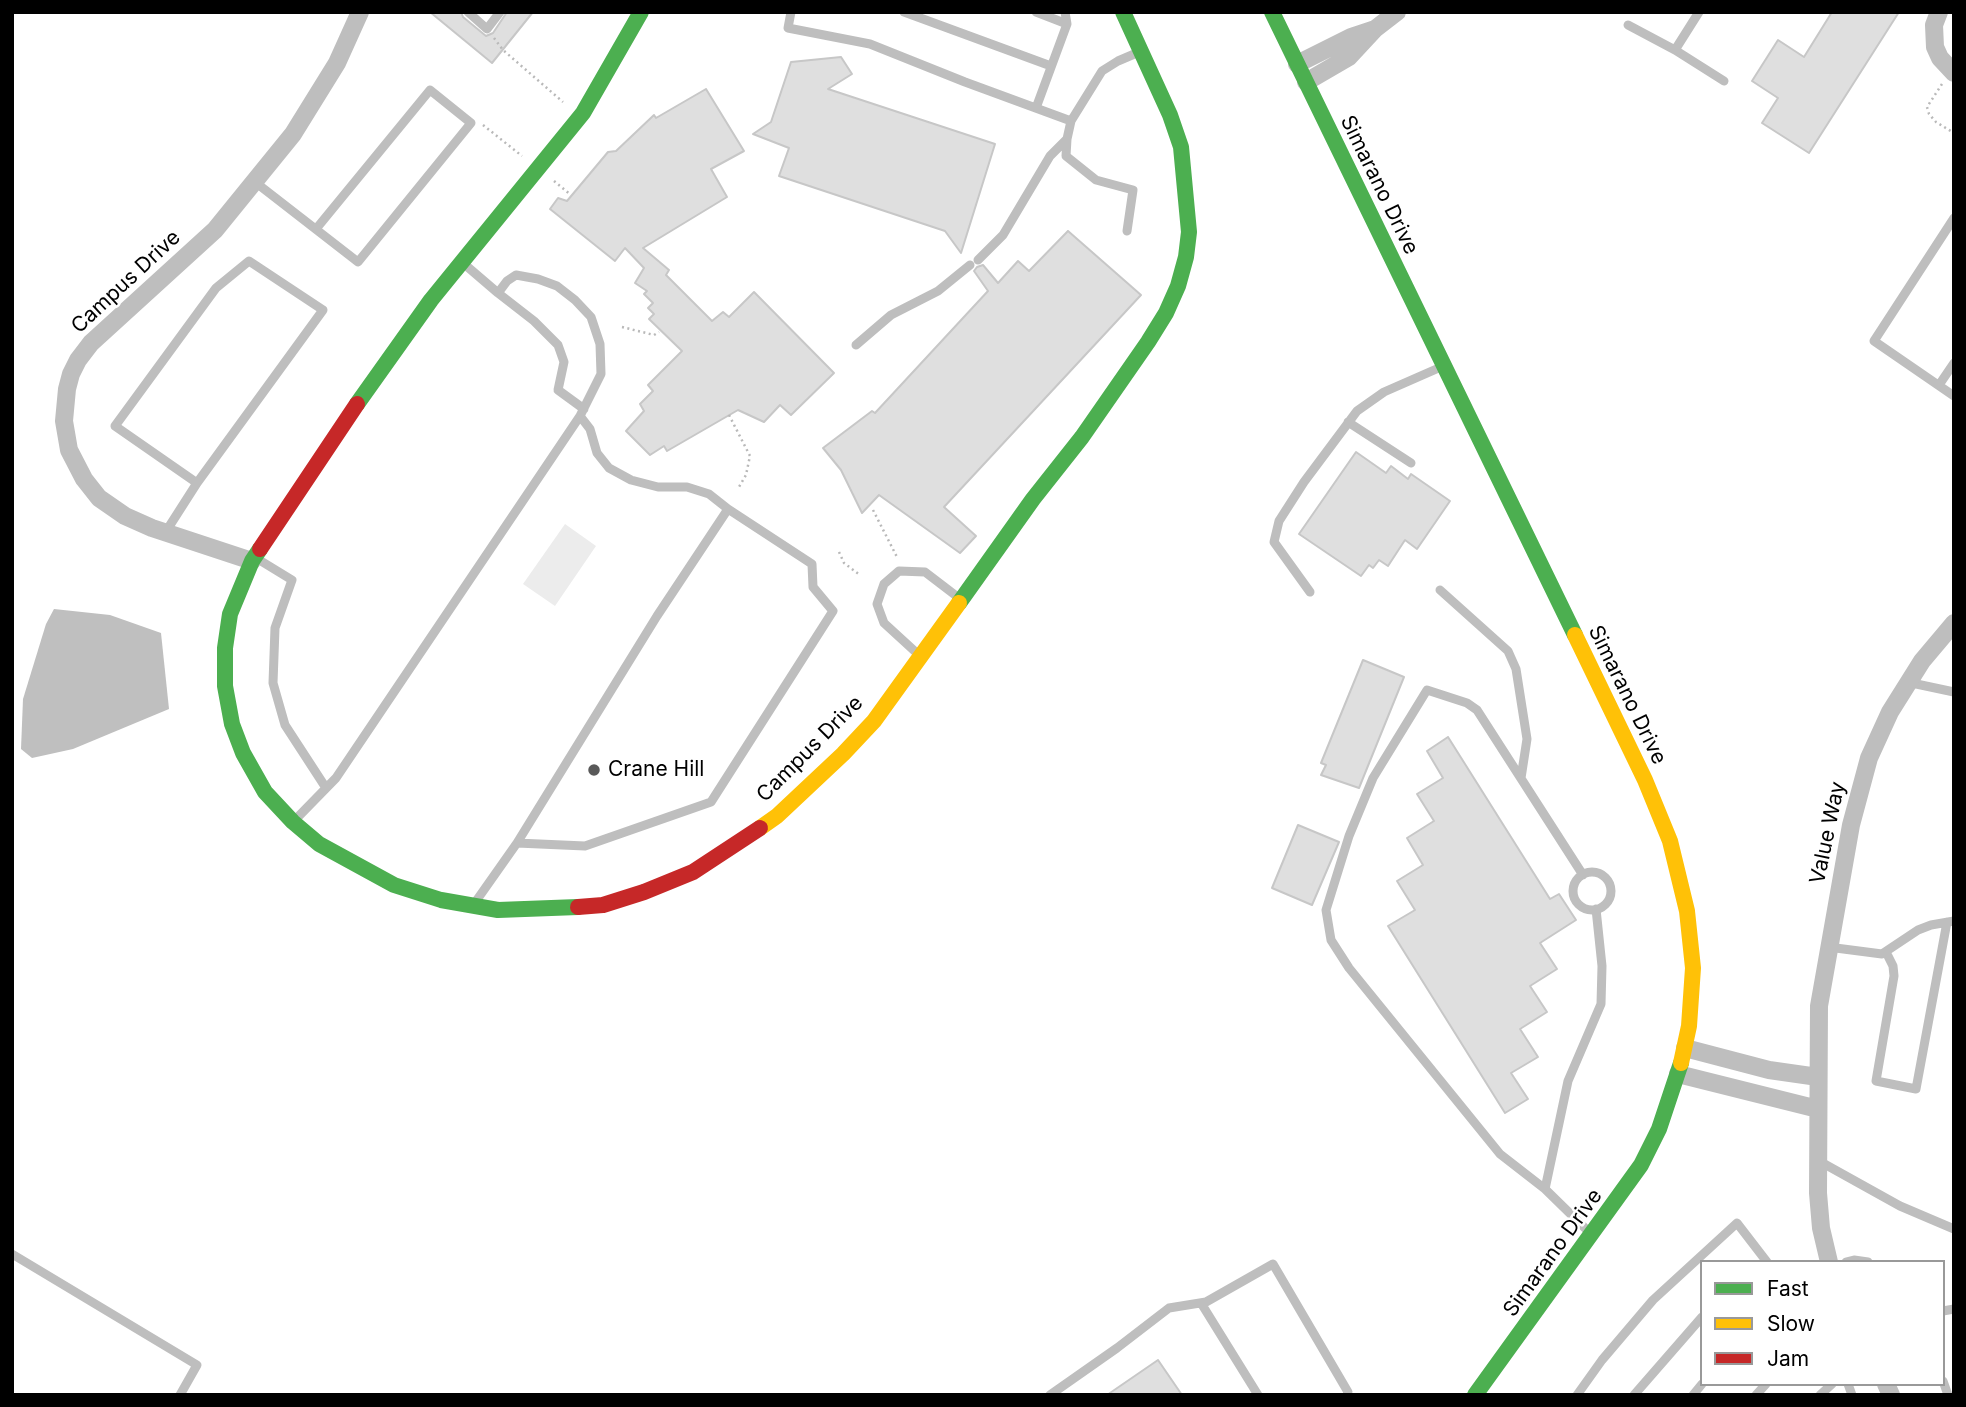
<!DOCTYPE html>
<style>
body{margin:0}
#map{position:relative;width:1966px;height:1407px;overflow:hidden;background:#fff;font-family:Inter,sans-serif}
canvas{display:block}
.frame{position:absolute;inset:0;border:14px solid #000;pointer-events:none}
.legend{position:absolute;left:1700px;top:1260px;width:245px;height:126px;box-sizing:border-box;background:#fff;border:2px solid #999;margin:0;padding:9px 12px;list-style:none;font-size:21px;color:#000}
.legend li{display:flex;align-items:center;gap:14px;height:35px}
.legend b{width:35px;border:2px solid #999}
</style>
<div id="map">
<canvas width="1966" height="1407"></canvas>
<div class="frame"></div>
<ul class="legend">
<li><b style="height:9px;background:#4caf50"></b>Fast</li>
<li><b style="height:9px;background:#ffc107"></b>Slow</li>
<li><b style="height:9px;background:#c62828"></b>Jam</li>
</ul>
</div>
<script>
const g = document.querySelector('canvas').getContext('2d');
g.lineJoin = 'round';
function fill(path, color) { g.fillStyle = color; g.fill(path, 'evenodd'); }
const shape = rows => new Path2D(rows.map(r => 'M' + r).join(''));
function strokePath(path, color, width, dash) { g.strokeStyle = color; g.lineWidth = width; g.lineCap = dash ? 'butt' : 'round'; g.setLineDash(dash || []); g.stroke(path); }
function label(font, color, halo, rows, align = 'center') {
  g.font = font + ' Inter,sans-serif'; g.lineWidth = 5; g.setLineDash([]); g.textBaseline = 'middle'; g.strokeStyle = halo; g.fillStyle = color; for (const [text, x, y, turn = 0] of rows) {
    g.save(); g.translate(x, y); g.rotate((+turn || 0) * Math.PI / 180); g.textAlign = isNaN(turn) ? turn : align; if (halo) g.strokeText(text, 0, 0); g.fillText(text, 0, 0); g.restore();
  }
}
fill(shape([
 [565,524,596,546,555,606,523,584]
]), '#ececec');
fill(shape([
 [54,609,110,615,161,633,169,709,73,749,32,758,21,749,23,699,46,624]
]), '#bfbfbf');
const building = shape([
 [430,12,461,12,463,17,486,36,493,33,507,12,533,12,492,63,430,12],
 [1832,12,1899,12,1809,153,1762,123,1778,98,1752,81,1778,40,1804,57,1832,12],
 [841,57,852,74,828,89,995,144,961,253,945,231,779,176,789,148,753,134,771,122,791,62,841,57],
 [706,89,744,151,711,169,727,197,643,248,669,270,666,275,712,321,723,312,729,317,754,292,834,373,791,415,780,405,764,422,738,410,667,451,664,446,650,455,626,431,644,411,640,404,653,391,648,385,682,351,649,319,654,314,648,308,653,303,644,294,647,291,635,283,644,268,625,248,615,261,550,209,558,198,567,201,608,152,616,151,654,115,656,118,706,89],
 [1068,231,1141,295,944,507,976,536,960,553,879,495,862,513,841,470,823,448,872,411,875,413,988,291,974,271,977,267,983,265,998,283,1018,261,1029,271,1068,231],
 [1356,452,1386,473,1391,466,1408,479,1411,474,1450,501,1417,549,1405,540,1388,566,1379,560,1373,568,1369,565,1361,576,1299,534,1356,452],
 [1363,660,1404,677,1359,788,1321,775,1326,765,1321,763,1363,660],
 [1448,737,1550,899,1559,894,1576,920,1540,943,1557,969,1530,986,1547,1012,1520,1029,1538,1057,1511,1073,1528,1099,1505,1113,1388,926,1415,910,1397,881,1423,865,1407,838,1434,821,1417,794,1443,778,1427,751,1448,737],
 [1298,825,1339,842,1312,905,1272,888,1298,825],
 [1158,1360,1182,1395,1107,1395,1158,1360]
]);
fill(building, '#dfdfdf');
strokePath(building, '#c7c7c7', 2);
strokePath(shape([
 [494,38,503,50,563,102],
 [1942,84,1927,107,1929,114,1936,122,1954,133],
 [483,125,522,156],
 [554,181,571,195],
 [622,327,654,335,659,332],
 [729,415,750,456,746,475,739,487],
 [873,510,898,559],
 [839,552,844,563,860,575]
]), '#b9b9b9', 2.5, [2, 3.5]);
strokePath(shape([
 [468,12,487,29,500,12],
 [791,12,788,28,870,44,965,82,1071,121,1102,71,1118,61,1139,52],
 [904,12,1051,66],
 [1036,12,1067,24],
 [1628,25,1675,50,1724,81],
 [1675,50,1699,12],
 [1036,108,1067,24,1065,12],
 [1071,121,1067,139,1066,156,1096,180,1133,190,1127,231],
 [255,182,358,262,471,123,430,90,316,229],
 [1954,218,1874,341,1954,396],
 [978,260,1003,235,1050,156,1067,139],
 [498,293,534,321,558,345,564,362,558,390,584,409],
 [856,345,891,315,938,291,970,265],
 [1939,385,1954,363],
 [580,416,590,429,597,453,609,468,631,480,658,487,687,487,709,494,728,509],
 [1348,422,1411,463],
 [165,533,197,483,323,310,249,261,216,288,115,426,197,483],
 [256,558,292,580,275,628,273,683,285,725,326,788],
 [1440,590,1508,651,1516,669,1527,739,1521,778],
 [1310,592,1274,542,1279,521,1304,482,1357,411,1384,392,1441,367],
 [920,656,884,623,877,604,884,584,899,571,925,572,959,598],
 [1907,682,1954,692],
 [294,821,336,778,580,416,601,374,600,344,591,317,575,300,557,286,538,279,516,275,507,281,498,293,463,263],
 '1573 891a19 19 0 1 1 38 0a19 19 0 1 1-38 0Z',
 [1583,875,1477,710,1467,703,1427,690,1373,778,1349,836,1326,910,1331,940,1349,968,1500,1154,1545,1189,1591,1234],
 [474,904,517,843,585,846,711,802,833,611,813,587,812,564,728,509,657,616,517,843],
 [1828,947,1882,954,1918,930,1931,925,1954,921],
 [1886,952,1893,966,1894,976,1876,1081,1916,1089,1947,922],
 [1819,1161,1900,1206,1954,1229],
 [1545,1189,1568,1081,1601,1004,1602,966,1596,909],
 [12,1254,197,1365,180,1395],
 [1846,1262,1854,1260,1868,1262],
 [1201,1303,1258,1395],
 [1943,1311,1954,1309],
 [1943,1381,1948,1395],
 [1848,1384,1852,1395],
 [1050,1395,1117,1348,1169,1308,1206,1302,1273,1264,1348,1392,1347,1395],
 [1577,1395,1602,1360,1653,1300,1737,1223,1767,1262],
 [1634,1395,1702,1317],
 [1693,1395,1702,1384],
 [1756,1395,1766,1384],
 [1820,1395,1832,1384]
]), '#bebebe', 9);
strokePath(shape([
 [1939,12,1934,25,1935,47,1940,58,1954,73],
 [1297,64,1351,37,1375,29],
 [1306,82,1349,57,1375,29,1397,12],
 [252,561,152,528,125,516,99,498,84,479,69,450,64,421,67,389,71,374,78,360,91,343,215,230,293,134,337,63,360,12],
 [1685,1048,1769,1070,1818,1077],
 [1678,1074,1818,1109],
 [1829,1262,1821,1228,1818,1193,1819,1006,1851,825,1869,758,1890,712,1922,661,1954,623],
 [1886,1384,1891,1395]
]), '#bebebe', 18);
strokePath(shape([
 [1272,12,1575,635],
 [357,404,431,300,583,113,641,12],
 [260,549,252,561,230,614,225,648,225,686,232,724,243,753,265,792,293,822,319,844,394,885,441,900,498,910,578,907],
 [959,603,1033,499,1082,437,1148,342,1166,313,1178,286,1186,257,1189,232,1181,147,1170,115,1123,12],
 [1475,1395,1641,1165,1659,1129,1681,1063]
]), '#4caf50', 16);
strokePath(shape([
 [1575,635,1645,780,1670,841,1687,911,1693,968,1689,1026,1681,1063],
 [760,828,777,816,843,754,874,721,959,603]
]), '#ffc107', 16);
strokePath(shape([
 [260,549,357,404],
 [578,907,603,905,644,892,693,872,760,828]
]), '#c62828', 16);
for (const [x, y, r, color] of [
 [594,770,7,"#595959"]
]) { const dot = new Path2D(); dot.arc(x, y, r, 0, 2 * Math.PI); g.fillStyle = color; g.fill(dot); strokePath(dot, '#fff', 2.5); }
label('21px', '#000', '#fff', [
 ["Simarano Drive",1379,185,64],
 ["Campus Drive",126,282,-43],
 ["Simarano Drive",1627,695,64],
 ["Campus Drive",810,749,-45],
 ["Value Way",1828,833,-78],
 ["Simarano Drive",1553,1253,-54]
]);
label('21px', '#000', '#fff', [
 ["Crane Hill",608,770]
], 'left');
</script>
